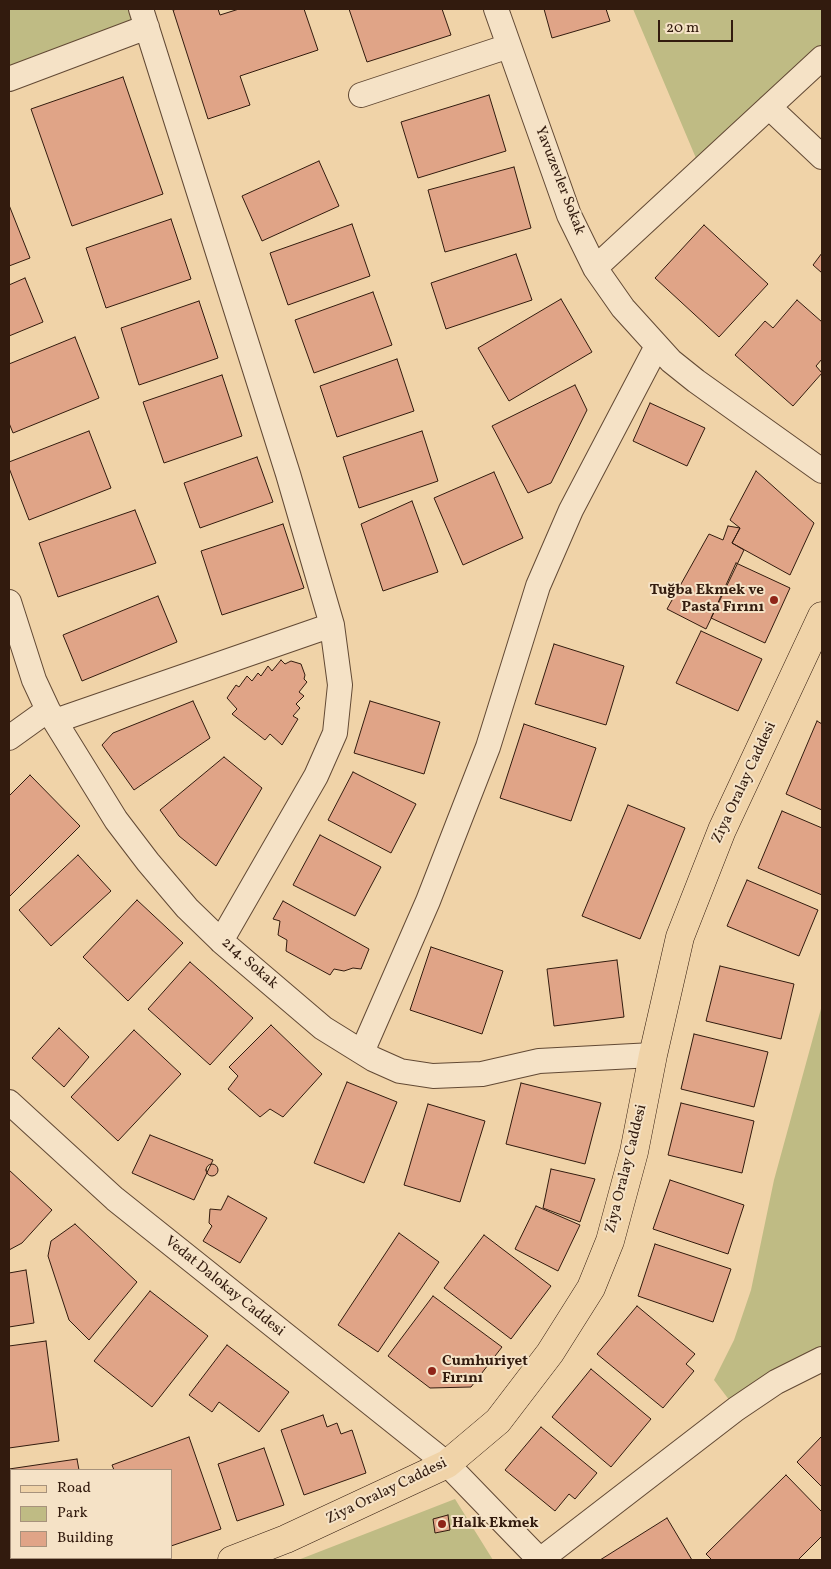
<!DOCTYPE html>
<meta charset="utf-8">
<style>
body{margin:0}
#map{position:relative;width:831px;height:1569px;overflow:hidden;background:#f0d3a8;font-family:Vollkorn,serif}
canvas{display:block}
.frame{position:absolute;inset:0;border:10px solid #321b0e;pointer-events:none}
.legend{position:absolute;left:10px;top:1469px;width:162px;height:90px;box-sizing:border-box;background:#f5e2c6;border:1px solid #a7927c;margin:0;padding:6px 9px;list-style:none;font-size:15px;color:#321b0e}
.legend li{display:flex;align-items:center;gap:10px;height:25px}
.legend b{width:25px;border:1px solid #a7927c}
.scale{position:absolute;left:658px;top:20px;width:75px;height:22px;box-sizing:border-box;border:2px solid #321b0e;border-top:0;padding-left:6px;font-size:15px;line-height:18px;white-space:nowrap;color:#321b0e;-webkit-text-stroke:4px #f5e2c6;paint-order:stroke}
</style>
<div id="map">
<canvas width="831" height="1569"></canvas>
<div class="frame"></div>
<ul class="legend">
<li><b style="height:6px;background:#f0d3a8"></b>Road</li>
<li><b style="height:14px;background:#bfbb84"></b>Park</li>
<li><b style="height:14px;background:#e0a487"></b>Building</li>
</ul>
<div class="scale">20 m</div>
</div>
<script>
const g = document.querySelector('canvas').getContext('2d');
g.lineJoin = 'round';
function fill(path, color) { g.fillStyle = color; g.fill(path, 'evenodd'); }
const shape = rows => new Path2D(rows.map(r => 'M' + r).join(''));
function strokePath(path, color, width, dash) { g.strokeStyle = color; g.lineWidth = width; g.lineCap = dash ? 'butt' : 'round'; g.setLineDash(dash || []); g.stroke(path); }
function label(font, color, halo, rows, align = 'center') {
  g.font = font + ' Vollkorn,serif'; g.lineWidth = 4; g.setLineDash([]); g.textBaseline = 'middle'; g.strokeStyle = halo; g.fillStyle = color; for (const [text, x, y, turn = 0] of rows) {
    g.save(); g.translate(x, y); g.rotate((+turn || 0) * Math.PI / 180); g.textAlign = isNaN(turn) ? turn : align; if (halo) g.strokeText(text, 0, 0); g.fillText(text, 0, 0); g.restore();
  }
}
fill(shape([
 [9,9,141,9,147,27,9,79],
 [633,9,822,9,822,58,701,170],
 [822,1005,822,1359,736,1409,714,1380,734,1340,751,1290,774,1180],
 [455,1499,493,1560,298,1560]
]), '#bfbb84');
const building = shape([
 [178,9,218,9,220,15,239,9,304,9,318,50,240,76,250,105,208,119,173,10,178,9],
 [349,9,442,9,451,35,367,62,349,9],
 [544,9,606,9,610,21,552,38,544,9],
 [123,77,163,194,72,226,31,109,123,77],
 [489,95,506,151,418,178,401,122,489,95],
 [319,161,339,206,262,241,242,196,319,161],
 [514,167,531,228,445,252,428,190,514,167],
 [9,205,30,258,9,266,9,205],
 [171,219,191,279,106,308,86,248,171,219],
 [352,224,370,276,288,305,270,253,352,224],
 [704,225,768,284,719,337,655,278,704,225],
 [822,253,822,273,813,265,822,253],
 [516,254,532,300,446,329,431,283,516,254],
 [25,278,43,322,9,336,9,285,25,278],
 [373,292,392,345,314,373,295,320,373,292],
 [561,299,592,352,509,401,478,348,561,299],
 [797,300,822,322,822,359,816,366,822,373,793,406,735,355,765,321,773,328,797,300],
 [199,301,218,358,139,385,121,328,199,301],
 [75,337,99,398,13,433,9,423,9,364,75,337],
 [397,359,414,411,337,437,320,386,397,359],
 [222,375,242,436,164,463,143,402,222,375],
 [575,385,587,410,551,483,528,493,492,426,575,385],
 [650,403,705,428,687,466,633,441,650,403],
 [89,431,111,488,29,520,9,468,9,462,89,431],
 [422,431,438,481,359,508,343,457,422,431],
 [257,457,273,502,200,528,184,483,257,457],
 [756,471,814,523,790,575,732,543,740,528,730,520,756,471],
 [494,472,523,538,463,565,434,498,494,472],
 [412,501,438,572,383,591,361,524,412,501],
 [135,510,156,563,58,597,39,543,135,510],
 [283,524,304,588,222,615,201,551,283,524],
 [728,526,740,528,732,543,744,550,706,629,667,609,709,534,723,540,728,526],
 [736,563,790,588,765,643,711,618,736,563],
 [158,596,177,642,82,681,63,635,158,596],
 [701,631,762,659,738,711,676,683,701,631],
 [554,644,624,666,606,725,535,704,554,644],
 [281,660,285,664,291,661,301,664,305,675,304,679,307,682,299,692,304,696,296,704,300,708,293,716,298,719,282,745,270,734,265,740,232,714,237,709,227,698,236,685,239,687,247,676,252,681,258,673,261,676,268,666,272,671,281,660],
 [193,701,210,738,134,790,102,745,113,733,193,701],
 [370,701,440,722,424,774,354,753,370,701],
 [817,721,822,724,822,810,786,794,817,721],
 [524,724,596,748,571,821,500,798,524,724],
 [224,757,262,788,216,866,179,836,160,810,224,757],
 [353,772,416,804,391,853,328,820,353,772],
 [30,775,80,826,9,897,9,796,30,775],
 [628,805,685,828,640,939,582,916,628,805],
 [782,811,822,828,822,895,758,868,782,811],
 [320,835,381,867,355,916,293,885,320,835],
 [78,855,111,891,51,946,19,910,78,855],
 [747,880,818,910,799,956,727,926,747,880],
 [137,900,183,943,128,1001,83,957,137,900],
 [283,901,369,949,361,969,353,968,344,971,334,969,330,975,286,951,287,940,278,935,280,921,273,919,283,901],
 [431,947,503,971,482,1034,410,1010,431,947],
 [617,960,624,1017,554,1026,547,969,617,960],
 [190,962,253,1018,210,1065,148,1009,190,962],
 [720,966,794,984,781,1039,706,1021,720,966],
 [271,1025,322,1074,283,1117,270,1109,260,1117,228,1089,238,1076,229,1067,271,1025],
 [59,1028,89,1057,64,1087,32,1058,59,1028],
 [134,1030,181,1074,118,1141,71,1097,134,1030],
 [694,1034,768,1052,754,1107,681,1089,694,1034],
 [347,1082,397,1102,364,1183,314,1163,347,1082],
 [521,1083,601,1103,585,1164,506,1144,521,1083],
 [681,1103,754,1121,742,1173,668,1155,681,1103],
 [428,1104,485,1121,460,1202,404,1185,428,1104],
 [150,1135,213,1160,194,1200,132,1173,150,1135],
 '206 1170a6 6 0 1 1 12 0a6 6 0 1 1-12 0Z',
 [551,1169,595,1179,580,1222,543,1208,551,1169],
 [9,1170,52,1210,22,1243,9,1250,9,1170],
 [670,1180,744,1205,728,1254,653,1229,670,1180],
 [228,1196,267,1218,240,1263,203,1241,212,1226,209,1223,210,1209,221,1210,228,1196],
 [536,1206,580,1225,558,1271,515,1249,536,1206],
 [75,1224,137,1282,89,1340,69,1320,48,1256,51,1241,75,1224],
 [399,1233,439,1262,378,1352,338,1325,399,1233],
 [484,1235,551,1286,511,1339,444,1288,484,1235],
 [655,1244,731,1269,713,1322,638,1296,655,1244],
 [26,1270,34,1323,9,1327,9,1273,26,1270],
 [150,1291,208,1336,152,1407,94,1361,150,1291],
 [433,1296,502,1347,471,1387,430,1388,388,1356,433,1296],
 [637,1306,695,1354,686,1364,694,1371,663,1408,597,1354,637,1306],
 [46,1341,59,1441,9,1448,9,1346,46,1341],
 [227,1345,289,1392,259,1432,219,1402,212,1412,189,1395,227,1345],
 [591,1369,651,1419,611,1467,552,1417,591,1369],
 [323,1415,327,1427,337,1423,341,1434,352,1430,366,1473,304,1495,281,1430,323,1415],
 [541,1427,597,1473,575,1499,569,1494,555,1511,505,1470,541,1427],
 [822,1436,822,1487,797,1462,822,1436],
 [189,1437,221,1529,171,1546,171,1470,114,1470,112,1465,189,1437],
 [264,1448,284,1505,237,1521,218,1464,264,1448],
 [77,1459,79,1470,11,1470,11,1521,9,1469,77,1459],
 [786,1475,822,1512,822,1536,798,1560,712,1560,706,1554,786,1475],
 [448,1515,450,1530,435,1533,433,1519,448,1515],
 [667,1518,692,1560,600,1560,667,1518],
 [15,1558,106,1558,106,1560,15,1560,15,1558]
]);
fill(building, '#e0a487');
strokePath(building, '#321b0e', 1);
const minor = shape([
 [141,9,288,474,332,625,340,685,335,733,316,776,221,941],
 [496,9,569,215,595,268,623,308,671,361,696,381,822,471],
 [9,79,147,27],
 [361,95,509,46],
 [769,107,822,157],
 [595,268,822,58],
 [9,602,34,680,48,710,116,820,148,862,187,908,221,941,323,1028,373,1059,400,1071,433,1076,482,1074,539,1061,653,1055],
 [55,721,332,625],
 [9,738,48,710],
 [362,1052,428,901,488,747,538,586,571,510,657,346],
 [9,1102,115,1199,447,1464,540,1560],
 [540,1560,736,1409,776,1382,822,1359]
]);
const major = shape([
 [232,1560,286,1539,447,1464,498,1421,550,1353,591,1288,610,1241,634,1152,653,1055,680,937,722,830,822,616]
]);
strokePath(minor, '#624934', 26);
strokePath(major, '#321b0e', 29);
strokePath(minor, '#f5e2c6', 24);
strokePath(major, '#f0d3a8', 28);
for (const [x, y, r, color] of [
 [774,600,5,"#8f2418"],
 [432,1371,5,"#8f2418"],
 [442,1524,5,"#8f2418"]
]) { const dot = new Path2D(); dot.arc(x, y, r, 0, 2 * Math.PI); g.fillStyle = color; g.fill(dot); strokePath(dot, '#f5e2c6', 2); }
label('15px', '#321b0e', '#f5e2c6', [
 ["Yavuzevler Sokak",559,181,69],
 ["Ziya Oralay Caddesi",745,783,-65],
 ["214. Sokak",249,964,41],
 ["Ziya Oralay Caddesi",627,1169,-76],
 ["Vedat Dalokay Caddesi",224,1287,39],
 ["Ziya Oralay Caddesi",387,1492,-26]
]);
label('bold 15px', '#321b0e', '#f5e2c6', [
 ["Tuğba Ekmek ve",764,591,"right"],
 ["Pasta Fırını",764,608,"right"],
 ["Cumhuriyet",442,1362],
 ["Fırını",442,1379],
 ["Halk Ekmek",452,1524]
], 'left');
</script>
